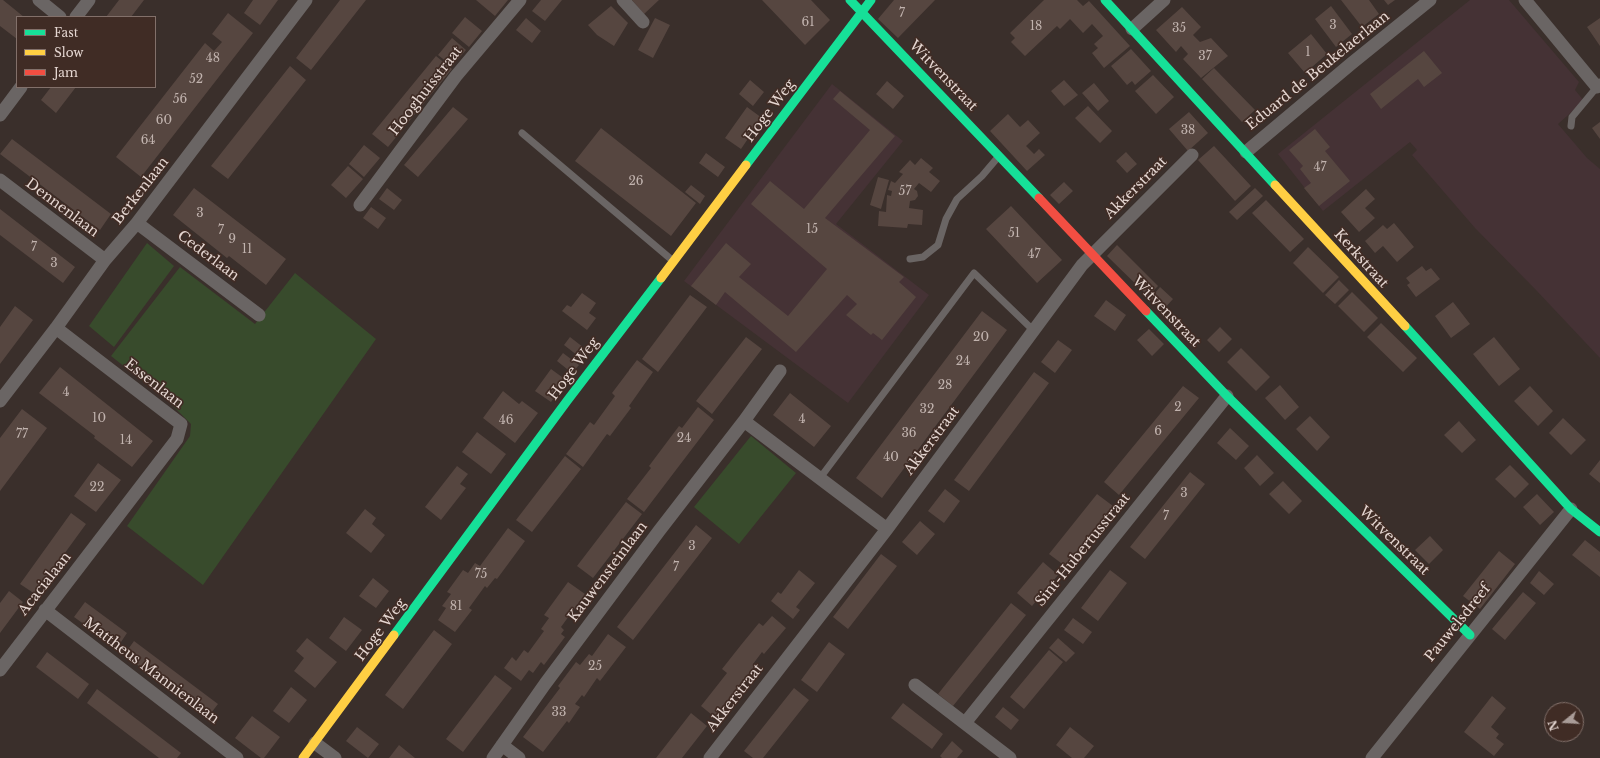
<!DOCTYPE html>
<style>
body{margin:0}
#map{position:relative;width:1600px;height:758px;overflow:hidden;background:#3a2f2b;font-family:"Libre Baskerville",serif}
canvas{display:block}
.legend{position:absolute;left:16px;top:16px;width:140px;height:72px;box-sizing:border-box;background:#402c25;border:1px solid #82706a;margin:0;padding:5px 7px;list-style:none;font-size:12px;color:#e5d7d2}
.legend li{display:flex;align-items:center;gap:8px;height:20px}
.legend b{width:20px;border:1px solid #82706a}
.north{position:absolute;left:1544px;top:702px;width:40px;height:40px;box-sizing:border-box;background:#402c25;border:1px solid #82706a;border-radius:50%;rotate:252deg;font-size:11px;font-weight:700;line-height:16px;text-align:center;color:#e5d7d2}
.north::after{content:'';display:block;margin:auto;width:14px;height:18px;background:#a99c98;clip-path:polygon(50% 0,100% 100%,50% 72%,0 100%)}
</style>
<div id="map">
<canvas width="1600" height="758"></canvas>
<ul class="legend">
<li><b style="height:5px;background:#16e098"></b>Fast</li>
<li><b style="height:5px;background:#ffcf43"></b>Slow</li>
<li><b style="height:5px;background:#f24e42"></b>Jam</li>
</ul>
<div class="north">N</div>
</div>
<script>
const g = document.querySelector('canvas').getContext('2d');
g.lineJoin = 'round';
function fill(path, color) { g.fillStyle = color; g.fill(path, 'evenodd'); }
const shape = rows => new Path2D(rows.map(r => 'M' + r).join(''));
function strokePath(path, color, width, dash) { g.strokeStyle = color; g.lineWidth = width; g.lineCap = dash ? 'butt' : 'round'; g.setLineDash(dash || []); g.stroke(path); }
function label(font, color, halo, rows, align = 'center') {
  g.font = font + ' "Libre Baskerville",serif'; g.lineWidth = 3.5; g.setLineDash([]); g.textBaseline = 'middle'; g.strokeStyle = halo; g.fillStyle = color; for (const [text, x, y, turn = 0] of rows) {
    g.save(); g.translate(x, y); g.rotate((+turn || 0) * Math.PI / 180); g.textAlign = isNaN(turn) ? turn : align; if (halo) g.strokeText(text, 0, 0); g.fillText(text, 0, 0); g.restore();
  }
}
fill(shape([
 [1470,0,1509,0,1579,82,1575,90,1584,101,1558,124,1587,158,1600,169,1600,358,1536,290,1475,228,1412,155,1417,150,1410,142,1323,211,1278,154],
 [832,84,903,141,836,224,929,295,848,403,684,281]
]), '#453235');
fill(shape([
 [147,243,174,266,114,347,89,326],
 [180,267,255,324,295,273,376,339,203,585,127,526,190,436,191,424,168,401,111,356],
 [751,436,796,473,739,544,694,507]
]), '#384b2c');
fill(shape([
 [0,0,3,0,24,17,17,17,17,39,0,26],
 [119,0,144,0,131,17,106,17],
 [253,0,278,0,260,25,244,13],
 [340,0,366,0,311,70,296,58],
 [476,0,508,0,495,16],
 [541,0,562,0,545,21,532,11],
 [632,0,659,0,644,14],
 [762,0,811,0,830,20,805,45],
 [894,0,935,0,898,38,878,19],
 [1044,0,1077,0,1083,6,1089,1,1130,46,1104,68,1092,53,1098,48,1094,44,1103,36,1092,24,1083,33,1070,19,1060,29,1057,26,1025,56,1011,42,1015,38,1010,33],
 [1341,0,1369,0,1379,14,1362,27],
 [1384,0,1395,0,1388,5],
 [611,6,628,23,614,46,597,35,588,25],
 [1331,6,1352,34,1336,47,1315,19],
 [1182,7,1201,27,1193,35,1200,42,1211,38,1228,56,1201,78,1183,59,1188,54,1181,46,1176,52,1156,30],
 [228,13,253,33,141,177,116,157,205,43,214,51,222,42,212,34],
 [465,17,482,31,469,47,452,33],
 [526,18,541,31,532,43,516,30],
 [655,18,670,25,653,58,638,50],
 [1600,18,1600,46,1587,27],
 [1311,34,1327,54,1305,73,1288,53],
 [452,38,466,50,452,66,438,55],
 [1131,49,1151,71,1135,85,1132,81,1127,85,1111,66],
 [1424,51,1442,73,1424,87,1418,79,1381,109,1370,94],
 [436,56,452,69,388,147,372,134],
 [290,66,306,80,228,179,211,166],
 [1214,68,1255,110,1242,122,1202,79],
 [1153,75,1174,97,1156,114,1135,91],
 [750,80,764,92,753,106,739,94],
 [1064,80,1078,95,1064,106,1051,91],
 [887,81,904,96,893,109,876,94],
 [1094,83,1109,101,1098,111,1082,93],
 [51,87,76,87,56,113,41,100],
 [840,91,895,136,825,218,904,277,899,282,916,297,882,340,873,333,871,335,846,315,857,304,847,295,796,352,725,292,716,305,691,286,726,243,751,264,739,277,788,316,827,269,751,204,770,181,804,209,870,130,833,99],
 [1088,106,1112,131,1100,143,1075,118],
 [453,107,468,119,418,177,404,165],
 [747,107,762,118,741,149,725,138],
 [1189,112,1208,133,1188,151,1169,129],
 [1008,114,1020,127,1028,120,1040,133,1026,146,1034,154,1039,149,1045,155,1027,171,990,131],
 [1600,122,1600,139,1592,128],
 [601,128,696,203,671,236,575,161],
 [1315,129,1330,147,1325,151,1350,181,1319,206,1304,188,1311,183,1300,169,1303,166,1289,150],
 [12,139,111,214,100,230,0,154],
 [364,145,380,158,364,177,349,164],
 [1214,146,1251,186,1235,201,1198,160],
 [1126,152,1137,164,1127,173,1116,161],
 [706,153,725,167,718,177,699,163],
 [921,158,933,168,929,172,940,181,931,192,919,183,914,189,917,191,918,196,915,200,910,201,909,208,923,210,922,225,908,224,907,228,878,226,879,211,886,212,887,195,891,196,892,191,888,190,891,181,895,183,903,174,899,172,910,160,915,165],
 [348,166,363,179,346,198,331,185],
 [878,177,889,180,881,209,870,205],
 [1064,182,1073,191,1059,204,1050,195],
 [691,185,705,196,700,204,685,192],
 [194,188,286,259,266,285,229,256,227,258,173,215],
 [387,188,402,200,394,210,379,199],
 [1255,188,1263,196,1237,220,1229,212],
 [1366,189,1375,199,1365,208,1375,218,1359,232,1341,212],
 [1266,200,1304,239,1290,252,1252,213],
 [1011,206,1062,260,1037,283,986,229],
 [371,207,386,218,378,229,363,218],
 [0,209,75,267,63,283,0,235],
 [1394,223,1414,247,1397,262,1383,246,1375,253,1365,241,1383,225,1387,229],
 [1117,245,1158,286,1148,296,1107,256],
 [1308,247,1339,277,1323,293,1293,263],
 [1422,266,1426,271,1431,268,1440,279,1416,297,1407,285,1410,283,1406,278],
 [1339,280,1349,290,1335,304,1325,295],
 [1160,287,1173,299,1163,310,1150,299],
 [1352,292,1378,318,1364,332,1338,306],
 [582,293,596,303,589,313,596,318,587,330,562,311,567,305,571,307],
 [690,295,707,307,658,372,642,359],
 [1106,300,1126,315,1115,331,1094,316],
 [1453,302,1470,324,1451,338,1435,316],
 [15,306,33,320,0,364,0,327],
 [982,311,1007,330,882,498,856,478],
 [1381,323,1417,358,1403,372,1367,337],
 [1220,327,1232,339,1219,352,1207,340],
 [1149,329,1164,344,1152,356,1137,340],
 [570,337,588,351,582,359,564,345],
 [746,337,762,349,712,414,696,401],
 [1494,337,1520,369,1499,386,1473,354],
 [1058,340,1072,350,1055,373,1041,362],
 [1241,348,1270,377,1256,391,1227,362],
 [563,353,579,365,572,373,557,361],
 [637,360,653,372,629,406,631,408,610,436,607,434,583,467,566,454,590,422,594,425,615,396,612,393],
 [60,367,153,441,132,467,94,438,95,436,39,393],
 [551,369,566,380,551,402,535,391],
 [1034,372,1049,383,969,491,954,480],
 [1280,385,1299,407,1285,420,1265,398],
 [1183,386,1199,398,1119,495,1104,482],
 [1530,386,1553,411,1538,426,1514,401],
 [503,391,519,404,522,401,538,413,515,443,483,418],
 [790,393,831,426,814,447,773,415],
 [698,407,714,420,644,512,627,499,651,468,649,466,679,426,682,428],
 [22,409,47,428,0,491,0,438],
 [1310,416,1330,437,1317,451,1296,429],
 [1563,418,1586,440,1571,455,1549,433],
 [1459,421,1476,440,1462,453,1444,435],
 [1230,428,1249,446,1236,460,1217,443],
 [477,432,506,454,491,474,462,452],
 [1257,455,1274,473,1260,486,1244,468],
 [565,456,581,469,532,532,516,520],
 [1600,460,1600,483,1589,474],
 [98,463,121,480,96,512,74,496],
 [1510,465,1529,484,1515,498,1495,479],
 [457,466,468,474,460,484,466,488,441,520,425,507],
 [1190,472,1205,484,1145,559,1130,547],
 [1283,481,1302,501,1289,514,1269,494],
 [945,489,960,501,944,523,928,511],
 [1097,494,1113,506,1065,566,1049,554],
 [1537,494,1554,512,1540,525,1523,507],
 [626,502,642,514,593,578,577,566],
 [365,509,376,518,372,524,385,535,371,553,346,533],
 [71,513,86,524,35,594,20,584],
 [920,521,935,534,917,555,902,542],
 [696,525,712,538,633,640,617,627],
 [508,528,525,541,497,579,495,578,487,588,485,586,469,608,472,610,455,632,438,620,446,608,442,606,451,594,447,592,463,570,468,573,475,563,480,566],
 [1430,536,1443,550,1429,564,1415,550],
 [1585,540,1600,552,1600,577,1572,555],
 [1499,551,1515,564,1480,609,1463,596],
 [881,554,897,566,848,629,833,617],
 [1043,562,1058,575,1032,606,1017,593],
 [799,570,815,583,796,607,800,610,793,619,771,601,778,592,781,594],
 [1110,570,1127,583,1098,621,1081,608],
 [1539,571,1554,584,1544,595,1530,583],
 [373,578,389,591,376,608,359,596],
 [568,582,585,594,561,627,564,630,561,634,565,637,544,665,541,662,533,673,529,670,521,681,504,668,512,657,516,661,524,650,528,653,544,631,541,629,549,618,544,615],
 [9,591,23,602,0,633,0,603],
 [1523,592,1536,603,1505,640,1492,629],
 [85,602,127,633,117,648,74,617],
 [1011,603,1026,615,953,706,938,694],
 [772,616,786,628,764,654,762,652,753,664,755,666,741,683,743,685,717,719,701,706,727,673,722,669,741,645,759,623,763,626],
 [344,617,362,630,346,651,329,638],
 [1073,618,1092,632,1083,644,1064,630],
 [434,630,452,644,403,709,385,695],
 [608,634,626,647,600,681,597,678,584,697,582,695,575,704,580,707,569,723,567,721,543,752,523,737,560,688,558,686,576,662,580,665,589,654,592,656],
 [307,638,337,662,315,688,294,671,304,658,296,651],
 [1058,638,1075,653,1066,662,1049,648],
 [134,641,218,704,208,717,124,655],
 [829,642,845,654,817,692,801,680],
 [1049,650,1063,662,1024,709,1010,697],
 [47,652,89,684,78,699,36,667],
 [495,675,512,688,463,752,446,739],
 [291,687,307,700,289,723,273,711],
 [794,688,809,700,763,758,753,758,744,751],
 [97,689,181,753,177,758,159,758,87,703],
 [1492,696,1506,708,1491,727,1499,734,1496,738,1504,744,1494,756,1464,732],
 [903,703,943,734,932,749,891,718],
 [1003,707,1019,720,1011,730,995,717],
 [691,713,707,726,682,758,656,758],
 [252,716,280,737,264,758,261,758,235,738],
 [357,727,379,744,368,758,346,741],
 [1070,727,1094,746,1084,758,1072,758,1056,745],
 [952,741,963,751,957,758,942,758,940,756],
 [399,745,415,758,389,758]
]), '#564640');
strokePath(shape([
 [1571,126,1572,117,1597,87],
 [522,133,672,260],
 [910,259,923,257,938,245,946,219,957,199,982,176,999,156],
 [820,478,974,273,1034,331]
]), '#6a6564', 7);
strokePath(shape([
 [39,0,60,17],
 [623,0,643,22],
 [1525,0,1597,87,1600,85],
 [76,17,89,0],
 [1132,29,1164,0],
 [0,115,21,87],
 [1246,152,1352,63,1430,0],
 [0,180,105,260],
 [360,205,456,76,520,0],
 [137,223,259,315],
 [0,401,56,328,105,260,137,223,306,0],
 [744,421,780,371],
 [45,610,237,758],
 [0,670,177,439,181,424,56,328],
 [915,685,1010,758],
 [965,723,1227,396],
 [315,743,335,758],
 [502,745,519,758],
 [493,758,545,684,659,531,744,421,887,529],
 [710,758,887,529,1082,265,1192,155],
 [1372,758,1571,509]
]), '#6a6564', 13);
strokePath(shape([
 [850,0,1039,198],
 [1105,0,1275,185],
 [746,165,871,0],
 [1146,311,1227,396,1470,635],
 [1405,326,1571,509,1600,532],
 [394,635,567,401,661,278]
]), '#16e098', 9);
strokePath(shape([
 [1275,185,1405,326],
 [661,278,746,165],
 [303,758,394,635]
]), '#ffcf43', 9);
strokePath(shape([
 [1039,198,1146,311]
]), '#f24e42', 9);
label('12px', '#c1b3ae', null, [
 ["7",902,14],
 ["61",808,23],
 ["3",1333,26],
 ["18",1036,27],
 ["35",1179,29],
 ["1",1308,53],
 ["37",1205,57],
 ["48",213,59],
 ["52",196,80],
 ["56",180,100],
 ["60",164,121],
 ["38",1188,131],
 ["64",148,141],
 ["47",1320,168],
 ["26",636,182],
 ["57",905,192],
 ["3",200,214],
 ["15",812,230],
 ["7",221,231],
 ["51",1014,234],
 ["9",232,240],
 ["7",34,248],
 ["11",247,250],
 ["47",1034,255],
 ["3",54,264],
 ["20",981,338],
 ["24",963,362],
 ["28",945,386],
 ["4",66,393],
 ["2",1178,408],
 ["32",927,410],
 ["10",99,419],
 ["4",802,420],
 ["46",506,421],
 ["6",1158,432],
 ["36",909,434],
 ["77",22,435],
 ["24",684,439],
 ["14",126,441],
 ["40",891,458],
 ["22",97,488],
 ["3",1184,494],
 ["7",1166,517],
 ["3",692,547],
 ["7",676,568],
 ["75",481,575],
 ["81",456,607],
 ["25",595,667],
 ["33",559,713]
]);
label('14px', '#e5d7d2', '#402c25', [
 ["Eduard de Beukelaerlaan",1318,71,-39],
 ["Witvenstraat",943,76,46],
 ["Hooghuisstraat",426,91,-52],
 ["Hoge Weg",770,111,-53],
 ["Akkerstraat",1136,188,-45],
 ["Berkenlaan",141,191,-52],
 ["Dennenlaan",62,208,37],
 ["Cederlaan",208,256,37],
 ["Kerkstraat",1361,259,48],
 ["Witvenstraat",1166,312,46],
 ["Hoge Weg",574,369,-53],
 ["Essenlaan",154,384,38],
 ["Akkerstraat",932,441,-53],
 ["Witvenstraat",1394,541,44],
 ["Sint-Hubertusstraat",1083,550,-51],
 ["Kauwensteinlaan",608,572,-53],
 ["Acacialaan",45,584,-52],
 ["Pauwelsdreef",1458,623,-51],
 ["Hoge Weg",381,630,-53],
 ["Mattheus Mannienlaan",151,671,37],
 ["Akkerstraat",735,698,-52]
]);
</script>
